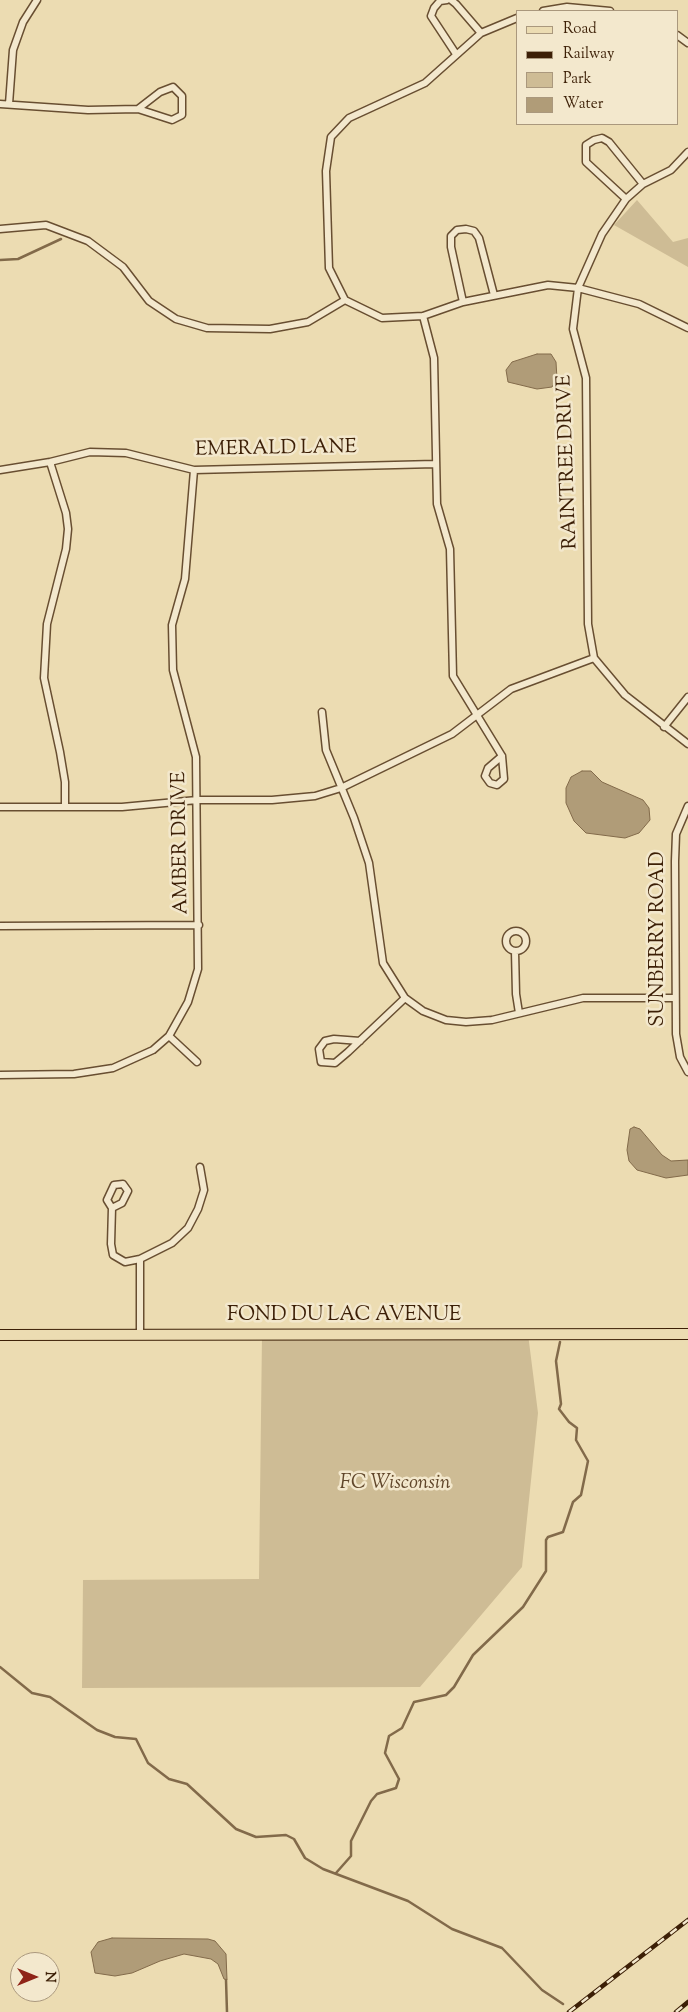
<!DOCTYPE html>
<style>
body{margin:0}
#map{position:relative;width:688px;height:2012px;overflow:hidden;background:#ecdcb2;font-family:"Sorts Mill Goudy",serif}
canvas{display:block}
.legend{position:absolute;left:516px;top:10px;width:162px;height:115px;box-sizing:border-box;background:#f3e8cd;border:1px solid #aa987d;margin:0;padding:6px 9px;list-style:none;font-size:15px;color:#3c1f06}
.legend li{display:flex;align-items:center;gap:10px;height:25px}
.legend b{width:25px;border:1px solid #aa987d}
.north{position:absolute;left:10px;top:1952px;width:50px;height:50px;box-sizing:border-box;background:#f3e8cd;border:1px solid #aa987d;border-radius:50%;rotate:90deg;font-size:14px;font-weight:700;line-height:20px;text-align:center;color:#3c1f06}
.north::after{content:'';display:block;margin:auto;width:18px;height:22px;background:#8f2418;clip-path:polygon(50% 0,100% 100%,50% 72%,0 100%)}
</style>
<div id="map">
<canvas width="688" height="2012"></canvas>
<ul class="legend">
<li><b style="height:6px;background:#ecdcb2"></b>Road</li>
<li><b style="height:6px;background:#3c1f06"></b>Railway</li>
<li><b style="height:14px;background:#cebc95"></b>Park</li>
<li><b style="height:14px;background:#b09c78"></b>Water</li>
</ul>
<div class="north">N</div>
</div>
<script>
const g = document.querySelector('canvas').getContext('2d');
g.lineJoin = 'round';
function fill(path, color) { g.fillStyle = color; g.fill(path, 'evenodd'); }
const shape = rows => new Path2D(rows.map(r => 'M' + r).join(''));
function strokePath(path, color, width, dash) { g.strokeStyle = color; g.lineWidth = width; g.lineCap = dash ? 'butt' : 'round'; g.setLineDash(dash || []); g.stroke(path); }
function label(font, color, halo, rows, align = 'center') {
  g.font = font + ' "Sorts Mill Goudy",serif'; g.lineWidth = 5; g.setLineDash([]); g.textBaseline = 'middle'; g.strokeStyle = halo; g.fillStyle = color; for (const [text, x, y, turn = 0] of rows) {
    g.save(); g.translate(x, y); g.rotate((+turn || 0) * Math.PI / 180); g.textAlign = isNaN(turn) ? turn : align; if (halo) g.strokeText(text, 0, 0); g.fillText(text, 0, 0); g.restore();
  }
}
fill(shape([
 [637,200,673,242,688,238,688,267,614,225],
 [528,1334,538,1413,522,1567,420,1687,82,1688,83,1580,259,1579,262,1335]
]), '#cebc95');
const water = shape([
 [537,354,551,354,556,362,557,379,552,387,537,389,508,382,506,370,512,362,537,354],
 [582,771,591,771,602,782,643,800,649,808,650,820,639,833,625,838,586,833,574,821,566,803,566,788,571,777,582,771],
 [634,1127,640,1129,662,1155,671,1161,688,1160,688,1175,666,1178,637,1170,629,1161,627,1150,630,1129,634,1127],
 [112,1938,208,1939,215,1941,226,1954,227,1980,224,1979,218,1964,211,1959,184,1954,160,1961,132,1973,115,1976,95,1973,91,1952,98,1942,112,1938]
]);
fill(water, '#b09c78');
strokePath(water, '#826a4a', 1);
strokePath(shape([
 [0,260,18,259,61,239],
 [0,1667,32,1693,50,1697,97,1730,115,1737,136,1739,148,1763,169,1779,187,1784,236,1829,256,1837,286,1835,294,1839,305,1858,323,1869,408,1901,452,1929,502,1948,542,1990,563,2004],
 [336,1873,351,1856,351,1841,371,1801,377,1794,396,1788,399,1779,385,1753,389,1736,402,1728,414,1702,446,1695,454,1687,473,1655,523,1607,546,1571,546,1540,548,1537,563,1532,573,1502,581,1495,588,1461,576,1440,577,1428,569,1422,559,1409,561,1404,556,1361,560,1342],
 [226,1980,227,2012]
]), '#826a4a', 2.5);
const street = shape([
 [447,0,440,1,434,8,431,16,456,54],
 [451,0,456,4,481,33],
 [543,11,567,7,610,11],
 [517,18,481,33,425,83,349,118,331,137,326,171,329,268,345,300,382,318,423,316,463,302,548,285,578,288,639,304,688,328],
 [677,35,688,43],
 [0,104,88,110,138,109,172,120,182,115,182,96,173,87,160,92,138,109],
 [9,104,13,50,23,22,37,0],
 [688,152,671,170,643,184,626,199,602,234,578,288,573,329,586,378,588,624,594,658,625,695,688,744],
 [626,199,586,162,586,145,594,140,602,138,609,142,643,184],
 [0,229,46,225,88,241,123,267,149,301,176,319,207,328,270,329,308,322,345,300],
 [463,302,451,247,451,236,457,230,466,229,474,231,479,238,494,295],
 [423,316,434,358,437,504,450,549,453,676,502,756,504,779,497,785,490,783,485,776,488,768,502,756],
 [50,462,66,513,68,529,66,549,47,624,44,678,60,752,65,782,65,807],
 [0,470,50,462,90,452,126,453,194,470,435,464],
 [322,712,326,750,354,818,369,863,383,963,405,998,423,1011,446,1020,466,1022,492,1020,583,998,675,998],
 [664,727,688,697],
 [688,806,676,834,675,861,676,1034,680,1057,688,1072],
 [0,807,122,807,197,800,272,800,315,796,341,788,452,734,511,689,594,658],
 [0,926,199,925],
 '506 941a10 10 0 1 1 20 0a10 10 0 1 1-20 0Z',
 [515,951,516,994,519,1013],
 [169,1036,197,1062],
 [360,1041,334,1039,325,1041,319,1049,321,1062,335,1063,348,1052,405,998],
 [0,1075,74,1074,113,1068,153,1050,169,1036,188,1002,198,969,196,757,173,670,172,625,185,579,194,470],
 [112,1208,122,1203,128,1191,123,1184,114,1185,107,1200,112,1208,111,1244,113,1255,125,1262,140,1259],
 [140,1335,140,1259,172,1243,188,1228,198,1209,204,1190,200,1167]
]);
const primary = shape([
 [0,1335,688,1334]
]);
strokePath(street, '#684e31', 9);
strokePath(primary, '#3c1f06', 12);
strokePath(street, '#f3e8cd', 6);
strokePath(primary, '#ecdcb2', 10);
const rail = shape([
 [569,2012,688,1920],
 [676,2012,688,2002]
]);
strokePath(rail, '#3c1f06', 4.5);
strokePath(rail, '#f3e8cd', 2.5, [8]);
label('20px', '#3c1f06', '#f3e8cd', [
 ["EMERALD LANE",276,450,-1],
 ["RAINTREE DRIVE",569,462,-92],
 ["AMBER DRIVE",182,843,-91],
 ["SUNBERRY ROAD",660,939,-90],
 ["FOND DU LAC AVENUE",344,1317]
]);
label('italic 20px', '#60462a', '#f3e8cd', [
 ["FC Wisconsin",395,1485]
]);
</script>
